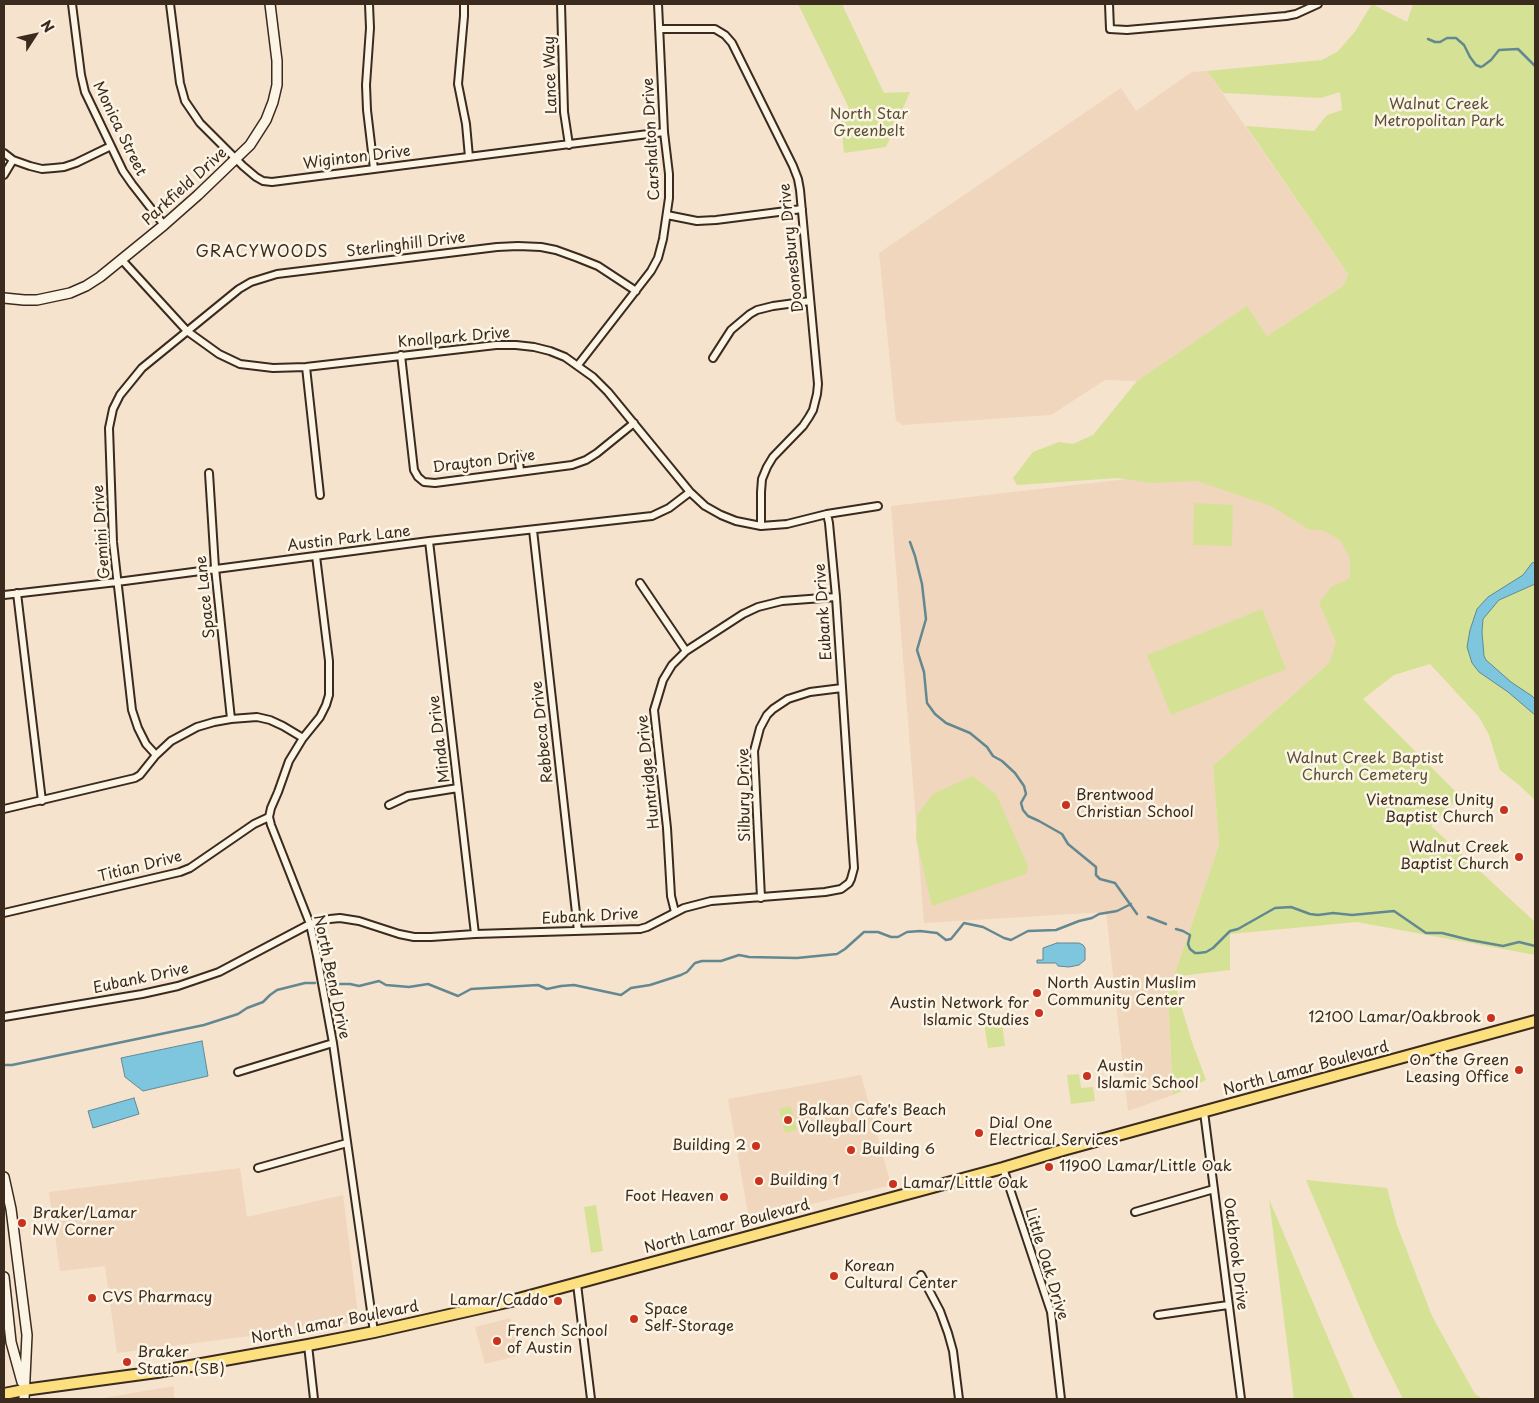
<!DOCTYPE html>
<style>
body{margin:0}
#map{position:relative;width:1539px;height:1403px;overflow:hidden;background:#f5e3cd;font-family:"Playpen Sans",sans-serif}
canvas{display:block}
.frame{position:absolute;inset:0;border:5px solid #3b2a1e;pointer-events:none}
.north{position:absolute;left:10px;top:10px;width:50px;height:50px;-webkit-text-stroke:4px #fcf5e5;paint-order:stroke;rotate:55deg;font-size:14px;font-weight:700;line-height:20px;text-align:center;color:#3b2a1e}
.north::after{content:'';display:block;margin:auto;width:18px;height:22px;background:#3b2a1e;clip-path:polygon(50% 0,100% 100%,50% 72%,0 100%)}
</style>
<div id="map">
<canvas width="1539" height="1403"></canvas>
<div class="frame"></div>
<div class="north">N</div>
</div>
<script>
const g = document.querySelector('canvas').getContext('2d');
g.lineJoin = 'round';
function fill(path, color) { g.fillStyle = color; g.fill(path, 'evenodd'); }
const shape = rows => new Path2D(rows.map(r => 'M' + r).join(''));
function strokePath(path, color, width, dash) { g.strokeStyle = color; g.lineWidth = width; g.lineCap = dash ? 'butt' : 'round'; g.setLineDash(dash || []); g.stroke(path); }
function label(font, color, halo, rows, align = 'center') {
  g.font = font + ' "Playpen Sans",sans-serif'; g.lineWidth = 5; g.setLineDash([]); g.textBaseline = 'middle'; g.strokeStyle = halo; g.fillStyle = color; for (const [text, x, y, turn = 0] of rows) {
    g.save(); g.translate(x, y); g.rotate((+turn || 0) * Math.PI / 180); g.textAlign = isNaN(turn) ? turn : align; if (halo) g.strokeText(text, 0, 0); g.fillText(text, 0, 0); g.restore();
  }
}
fill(shape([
 [1207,71,1348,274,1343,286,1267,336,1247,307,1137,381,1105,380,1051,415,903,425,896,421,879,253,1121,88,1136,111,1192,72],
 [1371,451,1386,609,1331,661,1213,766,1219,845,1168,993,1173,1095,1128,1111,1106,912,924,923,891,506],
 [861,1075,891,1185,749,1219,728,1099],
 [240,1168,247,1217,343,1195,359,1322,117,1353,105,1266,60,1271,49,1192],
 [510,1318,520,1355,485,1364,475,1327],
 [174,1386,174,1399,98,1399]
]), '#f0d6bc');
fill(shape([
 [798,4,842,4,884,93,910,92,886,147,844,153,840,113,849,108],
 [1372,4,1407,22,1413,4,1535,4,1535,800,1519,785,1500,770,1489,735,1479,717,1430,664,1394,675,1363,699,1460,796,1431,826,1535,922,1535,955,1357,922,1230,934,1230,970,1180,976,1177,992,1192,1042,1206,1080,1173,1095,1168,993,1219,845,1213,766,1330,662,1336,642,1319,603,1331,587,1350,578,1350,558,1340,540,1323,530,1310,530,1271,506,1197,481,1150,483,1118,478,1017,485,1013,478,1033,452,1059,442,1073,444,1093,435,1137,381,1247,306,1267,336,1343,286,1348,274,1246,126,1314,131,1327,115,1342,110,1340,92,1321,98,1223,93,1207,71,1322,60,1337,52,1354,33],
 [1194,503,1233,505,1232,546,1193,545],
 [1262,609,1286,669,1171,715,1147,655],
 [972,776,996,794,1028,866,1026,874,932,906,916,839,917,815,933,794],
 [1001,1015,1005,1046,988,1048,983,1017],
 [1079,1074,1081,1088,1093,1087,1095,1101,1071,1104,1067,1075],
 [791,1106,797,1130,785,1133,779,1109],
 [1306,1180,1387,1188,1397,1225,1432,1316,1475,1394,1483,1399,1403,1399,1374,1341],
 [1269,1199,1354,1399,1294,1399],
 [596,1205,603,1251,591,1253,584,1207]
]), '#d5e295');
const water = shape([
 [1535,562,1535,584,1499,600,1483,619,1482,632,1484,656,1486,660,1511,682,1532,696,1535,699,1535,715,1508,692,1479,672,1472,663,1467,647,1470,630,1477,609,1488,597,1523,575,1532,563,1535,562],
 [1057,943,1079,943,1083,945,1085,948,1085,960,1079,965,1069,967,1058,966,1056,963,1037,963,1037,960,1043,960,1043,948,1057,943],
 [202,1041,208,1076,143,1091,125,1077,121,1058,202,1041],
 [134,1098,139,1114,93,1128,88,1111,134,1098]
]);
fill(water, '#7ec6de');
strokePath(water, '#638891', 1);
strokePath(shape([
 [1428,39,1435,42,1440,42,1447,38,1456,38,1464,45,1470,57,1476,65,1481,67,1483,66,1491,60,1499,50,1518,49,1535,66],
 [910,542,915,556,922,584,926,619,917,650,924,672,927,703,935,714,946,723,970,733,987,747,993,756,1002,761,1015,773,1024,786,1026,794,1021,803,1023,810,1028,816,1039,821,1062,834,1068,844,1096,867,1096,875,1100,879,1115,883,1137,914],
 [1148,917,1166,924],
 [1176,929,1183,931,1190,935,1188,944,1190,949,1195,953,1199,953,1206,952,1213,948,1230,931,1238,929,1275,908,1291,907,1310,914,1318,915,1333,913,1352,915,1394,911,1426,933,1442,933,1470,940,1503,946,1519,942,1535,946],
 [328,984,350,984,359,986,379,981,386,985,409,987,428,984,458,996,471,989,538,985,547,989,561,986,574,985,621,995,631,988,650,985,681,975,687,972,695,963,702,961,721,961,739,955,749,957,797,958,837,954,845,949,864,932,878,932,891,937,898,937,907,932,920,931,937,933,946,940,951,939,964,923,983,927,1004,938,1011,940,1028,931,1056,930,1079,921,1092,918,1099,914,1117,911,1131,904],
 [4,1065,12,1065,204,1025,238,1014,247,1008,263,1002,270,995,277,990,305,983,315,983]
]), '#638891', 2.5);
const street = shape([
 [72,4,81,75,85,92,123,171,132,184,164,225],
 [170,4,180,83,185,101,200,123,243,166,256,177,263,181,272,182,664,132],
 [369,4,370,28,366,85,367,110,374,169],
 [464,4,464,16,458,84,466,124,469,157],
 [561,4,564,112,569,145],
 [1109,4,1110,29,1127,30,1286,16,1296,14,1318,4],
 [659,29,715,29,725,35,732,43,793,166,798,179,800,190,818,384,817,394,813,410,809,417,803,426,773,457,767,467,762,479,761,492,761,526],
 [4,153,13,160,30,166,42,169,54,168,64,167,76,163,111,146],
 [4,175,13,160],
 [667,215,697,221,716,220,802,209],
 [122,260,187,331,219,354,240,364,273,368,306,367,496,345,516,345,534,347,550,351,565,357,593,377,608,392,690,492,705,506,721,515,736,521,761,526,787,524,827,514,878,506],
 [401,355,414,470,418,477,424,482,435,483,572,465,586,460,597,453,634,423],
 [713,358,731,330,750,314,757,310,773,306,810,301],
 [578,365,651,271,658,258,663,239,669,198,669,174,664,132,658,4],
 [306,367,320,495],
 [518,454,520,470],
 [209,473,215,568,231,719],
 [533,530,578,931],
 [429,541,475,934],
 [316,556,329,661,329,695,326,705,320,717,303,738,289,761,278,792,271,808,269,817,271,825,310,924,317,956,333,1043,374,1332],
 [640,583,686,651],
 [17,593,42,801],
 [4,595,117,582,429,541,652,516,669,508,690,492],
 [156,755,146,744,138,728,132,710,113,542,109,428,113,409,120,395,142,368,239,289,251,282,277,274,497,247,518,246,541,247,556,250,578,258,598,266,636,291],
 [389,805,408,796,458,788],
 [4,809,135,778,140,775,156,755,171,741,197,727,214,722,231,719,257,717,270,720,283,726,303,738],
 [761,898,754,751,760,728,767,715,773,709,788,699,810,692,842,688],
 [675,912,671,896,667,828,654,710,663,680,672,665,686,651,743,614,758,607,782,601,836,597],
 [4,913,180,872,190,868,254,824,269,817],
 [4,1017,142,994,178,986,219,972,310,924,330,919,340,918,359,921,399,934,414,937,431,937,475,934,640,929,647,927,684,908,711,901,825,892,841,889,849,883,851,879,854,868,836,597,829,523,827,514],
 [238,1072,333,1043],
 [1204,1112,1241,1399],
 [258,1168,347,1143],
 [1003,1168,1051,1312,1061,1399],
 [1135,1212,1214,1189],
 [921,1275,940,1311,948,1333,953,1351,959,1399],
 [577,1284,591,1399],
 [1158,1315,1228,1305],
 [308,1345,314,1399]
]);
const secondary = shape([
 [4,298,24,300,37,300,70,293,86,286,100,277,164,225,198,195,250,145,266,120,273,102,277,85,277,61,270,4],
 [4,1177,11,1209,27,1335,24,1399],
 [4,1277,11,1342,22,1382]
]);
const primary = shape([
 [4,1394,24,1390,157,1372,308,1345,374,1332,511,1301,1003,1168,1063,1150,1535,1021]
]);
strokePath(street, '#3b2a1e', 10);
strokePath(secondary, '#3b2a1e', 12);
strokePath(primary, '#3b2a1e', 14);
strokePath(street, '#fcf5e5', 6);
strokePath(secondary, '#fcf5e5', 9);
strokePath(primary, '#fce080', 10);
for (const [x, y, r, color] of [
 [1066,805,5,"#c8321e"],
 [1504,810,5,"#c8321e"],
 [1519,857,5,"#c8321e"],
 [1037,993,5,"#c8321e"],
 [1039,1013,5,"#c8321e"],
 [1491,1018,5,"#c8321e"],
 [1519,1070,5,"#c8321e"],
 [1087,1076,5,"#c8321e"],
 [788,1120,5,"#c8321e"],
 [979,1133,5,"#c8321e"],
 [756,1146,5,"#c8321e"],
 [851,1150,5,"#c8321e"],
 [1049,1167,5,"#c8321e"],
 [759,1181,5,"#c8321e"],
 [893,1184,5,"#c8321e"],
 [724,1197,5,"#c8321e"],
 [22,1223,5,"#c8321e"],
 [834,1276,5,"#c8321e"],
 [92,1298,5,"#c8321e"],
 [558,1301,5,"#c8321e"],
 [634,1319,5,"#c8321e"],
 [497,1341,5,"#c8321e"],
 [127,1362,5,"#c8321e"]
]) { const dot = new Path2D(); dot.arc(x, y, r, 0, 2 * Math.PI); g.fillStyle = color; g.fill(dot); strokePath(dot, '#fcf5e5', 2); }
label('15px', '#3b2a1e', '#fcf5e5', [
 ["Lance Way",551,75,-92],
 ["Monica Street",119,129,64],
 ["Carshalton Drive",652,139,-93],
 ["Wiginton Drive",357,158,-7],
 ["Parkfield Drive",185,187,-42],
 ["Sterlinghill Drive",406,245,-7],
 ["Doonesbury Drive",792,248,-96],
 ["Knollpark Drive",454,338,-5],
 ["Drayton Drive",484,462,-7],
 ["Gemini Drive",102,532,-94],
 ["Austin Park Lane",349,539,-7],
 ["Space Lane",206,597,-96],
 ["Eubank Drive",824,612,-94],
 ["Rebbeca Drive",543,732,-96],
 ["Minda Drive",440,739,-97],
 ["Huntridge Drive",649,772,-96],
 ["Silbury Drive",745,795,-91],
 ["Titian Drive",140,867,-14],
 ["Eubank Drive",590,917,-3],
 ["North Bend Drive",331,977,78],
 ["Eubank Drive",141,979,-12],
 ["North Lamar Boulevard",1306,1069,-15],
 ["North Lamar Boulevard",727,1227,-15],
 ["Oakbrook Drive",1235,1254,83],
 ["Little Oak Drive",1046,1264,73],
 ["North Lamar Boulevard",335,1323,-11]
]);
label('15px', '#5a4f36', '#fcf5e5', [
 ["Walnut Creek",1439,105],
 ["Metropolitan Park",1439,122],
 ["North Star",869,115],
 ["Greenbelt",869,132],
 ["Walnut Creek Baptist",1365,759],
 ["Church Cemetery",1365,776]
]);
label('15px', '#3b2a1e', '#fcf5e5', [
 ["Brentwood",1076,796],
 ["Christian School",1076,813],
 ["Vietnamese Unity",1494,801,"right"],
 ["Baptist Church",1494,818,"right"],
 ["Walnut Creek",1509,848,"right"],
 ["Baptist Church",1509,865,"right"],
 ["North Austin Muslim",1047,984],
 ["Community Center",1047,1001],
 ["Austin Network for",1029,1004,"right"],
 ["Islamic Studies",1029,1021,"right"],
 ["12100 Lamar/Oakbrook",1481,1018,"right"],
 ["On the Green",1509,1061,"right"],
 ["Leasing Office",1509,1078,"right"],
 ["Austin",1097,1067],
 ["Islamic School",1097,1084],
 ["Balkan Cafe's Beach",798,1111],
 ["Volleyball Court",798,1128],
 ["Dial One",989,1124],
 ["Electrical Services",989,1141],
 ["Building 2",746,1146,"right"],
 ["Building 6",861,1150],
 ["11900 Lamar/Little Oak",1059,1167],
 ["Building 1",769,1181],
 ["Lamar/Little Oak",903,1184],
 ["Foot Heaven",714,1197,"right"],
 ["Braker/Lamar",32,1214],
 ["NW Corner",32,1231],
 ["Korean",844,1267],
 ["Cultural Center",844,1284],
 ["CVS Pharmacy",102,1298],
 ["Lamar/Caddo",548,1301,"right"],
 ["Space",644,1310],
 ["Self-Storage",644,1327],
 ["French School",507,1332],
 ["of Austin",507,1349],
 ["Braker",137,1353],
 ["Station (SB)",137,1370]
], 'left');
g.letterSpacing = '1px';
label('16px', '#3b2a1e', '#fcf5e5', [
 ["GRACYWOODS",262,253]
]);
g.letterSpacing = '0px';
</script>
